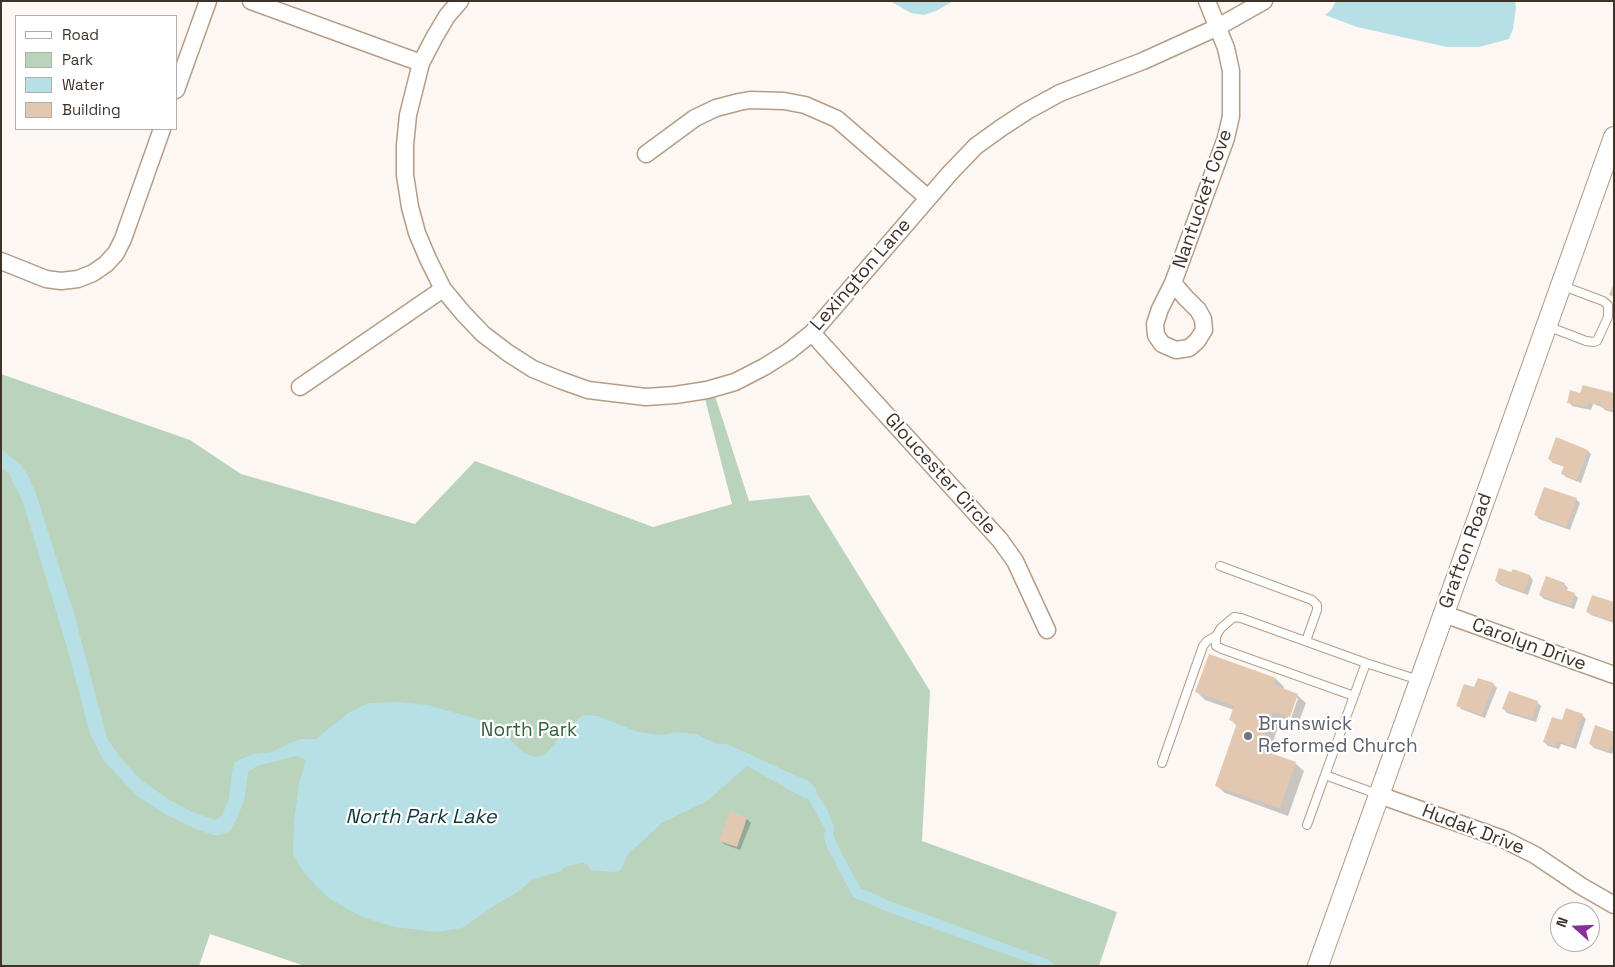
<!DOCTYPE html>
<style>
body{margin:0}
#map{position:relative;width:1615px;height:967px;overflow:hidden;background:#fcf7f2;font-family:"Space Grotesk",sans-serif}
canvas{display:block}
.frame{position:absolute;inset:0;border:2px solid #3e3329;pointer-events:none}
.legend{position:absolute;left:15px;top:15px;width:162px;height:115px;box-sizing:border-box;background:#fff;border:1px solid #b2ada9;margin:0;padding:6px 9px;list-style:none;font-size:15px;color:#3e3329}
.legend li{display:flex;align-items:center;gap:10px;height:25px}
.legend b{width:25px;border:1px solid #b2ada9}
.north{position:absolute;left:1550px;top:902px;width:50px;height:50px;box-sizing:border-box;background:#fff;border:1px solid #b2ada9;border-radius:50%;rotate:290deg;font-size:14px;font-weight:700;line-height:20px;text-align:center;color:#3e3329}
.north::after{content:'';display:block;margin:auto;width:18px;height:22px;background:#882f9c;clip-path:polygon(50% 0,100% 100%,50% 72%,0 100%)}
</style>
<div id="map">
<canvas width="1615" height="967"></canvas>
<div class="frame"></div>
<ul class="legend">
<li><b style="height:6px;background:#fff"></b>Road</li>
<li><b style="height:14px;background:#bad3bd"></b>Park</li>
<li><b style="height:14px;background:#b6e0e5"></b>Water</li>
<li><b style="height:14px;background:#e2c8b0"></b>Building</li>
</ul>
<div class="north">N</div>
</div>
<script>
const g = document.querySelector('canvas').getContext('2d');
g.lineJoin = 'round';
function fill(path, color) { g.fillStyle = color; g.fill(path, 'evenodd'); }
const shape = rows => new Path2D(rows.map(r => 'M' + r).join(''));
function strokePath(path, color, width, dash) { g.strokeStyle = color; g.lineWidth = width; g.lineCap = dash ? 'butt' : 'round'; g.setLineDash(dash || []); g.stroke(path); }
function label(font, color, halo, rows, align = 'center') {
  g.font = font + ' "Space Grotesk",sans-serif'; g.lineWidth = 4.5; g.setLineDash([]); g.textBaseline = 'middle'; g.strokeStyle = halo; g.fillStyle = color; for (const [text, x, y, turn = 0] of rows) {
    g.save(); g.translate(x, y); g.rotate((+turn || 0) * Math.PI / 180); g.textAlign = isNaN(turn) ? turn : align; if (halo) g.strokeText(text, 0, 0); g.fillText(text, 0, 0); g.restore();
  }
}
fill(shape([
 [1,374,190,440,241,474,415,524,475,461,653,527,732,504,705,399,715,396,749,501,809,495,930,691,922,841,1117,912,1099,966,305,966,210,934,199,966,1,966]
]), '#bad3bd');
fill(shape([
 [890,1,953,1,938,10,924,15,911,13],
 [1336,1,1515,1,1516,7,1513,29,1509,39,1479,47,1447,47,1357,27,1325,15,1331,10],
 [1,449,21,465,27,474,35,491,73,610,107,738,119,756,141,780,168,799,192,812,216,820,222,815,229,799,232,772,235,762,253,754,272,752,290,743,301,739,316,739,348,713,369,703,399,702,427,705,499,725,513,743,524,753,535,757,545,755,566,730,583,715,598,716,638,732,661,735,677,732,696,734,717,744,727,744,810,782,816,789,816,793,828,811,834,827,833,834,836,842,860,888,890,901,1049,960,1056,966,1039,966,888,912,853,897,826,845,824,838,825,829,808,798,804,798,747,766,707,801,662,823,628,854,620,871,612,872,591,870,587,864,582,863,565,867,561,871,532,880,516,893,497,904,462,928,436,932,395,927,362,917,330,899,315,885,303,871,293,854,294,821,299,784,306,760,296,756,257,766,248,772,245,797,238,816,230,831,220,835,213,835,196,829,167,815,138,797,104,761,90,734,69,654,23,502,9,474,1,467]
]), '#b6e0e5');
fill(shape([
 [1581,394,1614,394,1614,413,1605,410,1602,407,1593,404,1591,410,1572,406,1569,402],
 [1588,451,1591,454,1581,483,1566,477,1562,473,1565,467,1553,463,1549,459],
 [1576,499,1580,503,1570,530,1539,519,1536,515],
 [1512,574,1530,576,1533,580,1528,595,1500,585,1496,581],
 [1564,584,1568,588,1566,592,1574,594,1578,598,1574,609,1544,599,1540,595],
 [1614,604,1614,623,1591,615,1587,611],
 [1276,679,1284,687,1283,690,1297,695,1306,703,1298,724,1290,721,1298,698,1295,698,1287,720,1281,718,1269,754,1295,763,1304,771,1288,816,1225,793,1216,785,1237,726,1231,720,1234,710,1205,700,1197,692],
 [1493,684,1497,688,1485,718,1461,709,1458,705,1474,689],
 [1537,702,1541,706,1536,722,1507,713,1504,709],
 [1582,715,1586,719,1576,749,1561,744,1559,749,1548,746,1544,742,1562,721],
 [1614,733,1614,751,1612,754,1594,748,1590,744],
 [730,813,747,819,751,823,740,850,724,844,720,840]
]), '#0003');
fill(shape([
 [1614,283,1614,297,1609,295],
 [1583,385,1614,393,1614,411,1600,407,1602,402,1599,401,1597,405,1589,402,1588,407,1567,403,1570,390,1580,393],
 [1556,437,1588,450,1577,480,1561,474,1564,466,1548,459],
 [1544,487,1577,498,1566,527,1534,515],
 [1499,568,1511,572,1513,569,1530,575,1524,592,1495,581],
 [1546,576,1565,583,1563,589,1575,593,1571,606,1539,595],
 [1592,595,1614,602,1614,615,1612,621,1586,612],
 [1209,654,1276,678,1274,685,1298,694,1290,717,1273,711,1259,749,1296,762,1280,808,1215,786,1237,723,1229,720,1234,706,1195,692],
 [1478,678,1494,683,1482,715,1456,706,1464,684,1474,687],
 [1509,691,1538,701,1532,719,1502,709],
 [1566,708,1583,714,1572,746,1557,741,1555,746,1543,742,1552,717,1562,720],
 [1595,725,1614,732,1614,746,1611,745,1608,751,1589,744],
 [730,811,747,818,737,847,719,841]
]), '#e2c8b0');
const service = shape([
 [1547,326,1586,341,1593,342,1597,341,1608,317,1608,305,1603,301,1563,286],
 [1220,566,1312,600,1317,605,1317,610,1306,641],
 [1354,696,1222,649,1216,646,1216,636,1221,628,1234,617,1241,618,1366,663],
 [1162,763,1203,646,1207,641,1216,636],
 [1377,794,1325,775,1366,663,1419,680],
 [1307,825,1325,775]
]);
const minor = shape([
 [251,1,421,63],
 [460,1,447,16,434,38,421,63,408,115,405,145,405,175,410,207,417,233,428,259,443,289,463,313,483,334,508,353,533,369,560,380,588,390,646,397,675,395,707,390,735,382,764,367,788,352,812,333,950,173,976,146,1001,128,1027,111,1060,93,1143,61,1218,27,1264,1],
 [176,90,208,1],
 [646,154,695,118,716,108,739,102,750,100,784,101,805,105,837,119,928,198],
 [1,261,46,279,61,281,78,279,93,273,106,264,116,253,123,239,162,129],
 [1173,283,1185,297,1198,310,1203,319,1204,330,1197,341,1189,348,1176,350,1162,344,1156,335,1155,324,1160,309,1173,283,1226,138,1231,116,1231,71,1226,48,1207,1],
 [812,333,1000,540,1015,561,1047,630],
 [300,387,443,289],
 [1444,614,1614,675],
 [1379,795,1503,839,1535,855,1581,886,1614,905]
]);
const tertiary = shape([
 [1318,966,1614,137]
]);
strokePath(service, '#b79c85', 10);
strokePath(minor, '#b79c85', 19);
strokePath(tertiary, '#b79c85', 22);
strokePath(service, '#fff', 8);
strokePath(minor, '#fff', 16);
strokePath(tertiary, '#fff', 20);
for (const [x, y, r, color] of [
 [1248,736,5,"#6b7280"]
]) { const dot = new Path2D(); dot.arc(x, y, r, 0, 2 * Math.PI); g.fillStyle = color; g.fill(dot); strokePath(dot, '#fff', 2); }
label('19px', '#3e3329', '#fff', [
 ["Nantucket Cove",1203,199,-71],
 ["Lexington Lane",861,275,-49],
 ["Gloucester Circle",940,474,48],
 ["Grafton Road",1466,551,-70],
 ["Carolyn Drive",1529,645,20],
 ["Hudak Drive",1473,830,21]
]);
label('19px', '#5b616d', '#fff', [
 ["Brunswick",1258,725],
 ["Reformed Church",1258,747]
], 'left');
label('19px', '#35603e', '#fff', [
 ["North Park",529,731]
]);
label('italic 20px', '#0e373b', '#fff', [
 ["North Park Lake",421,818]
]);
</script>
